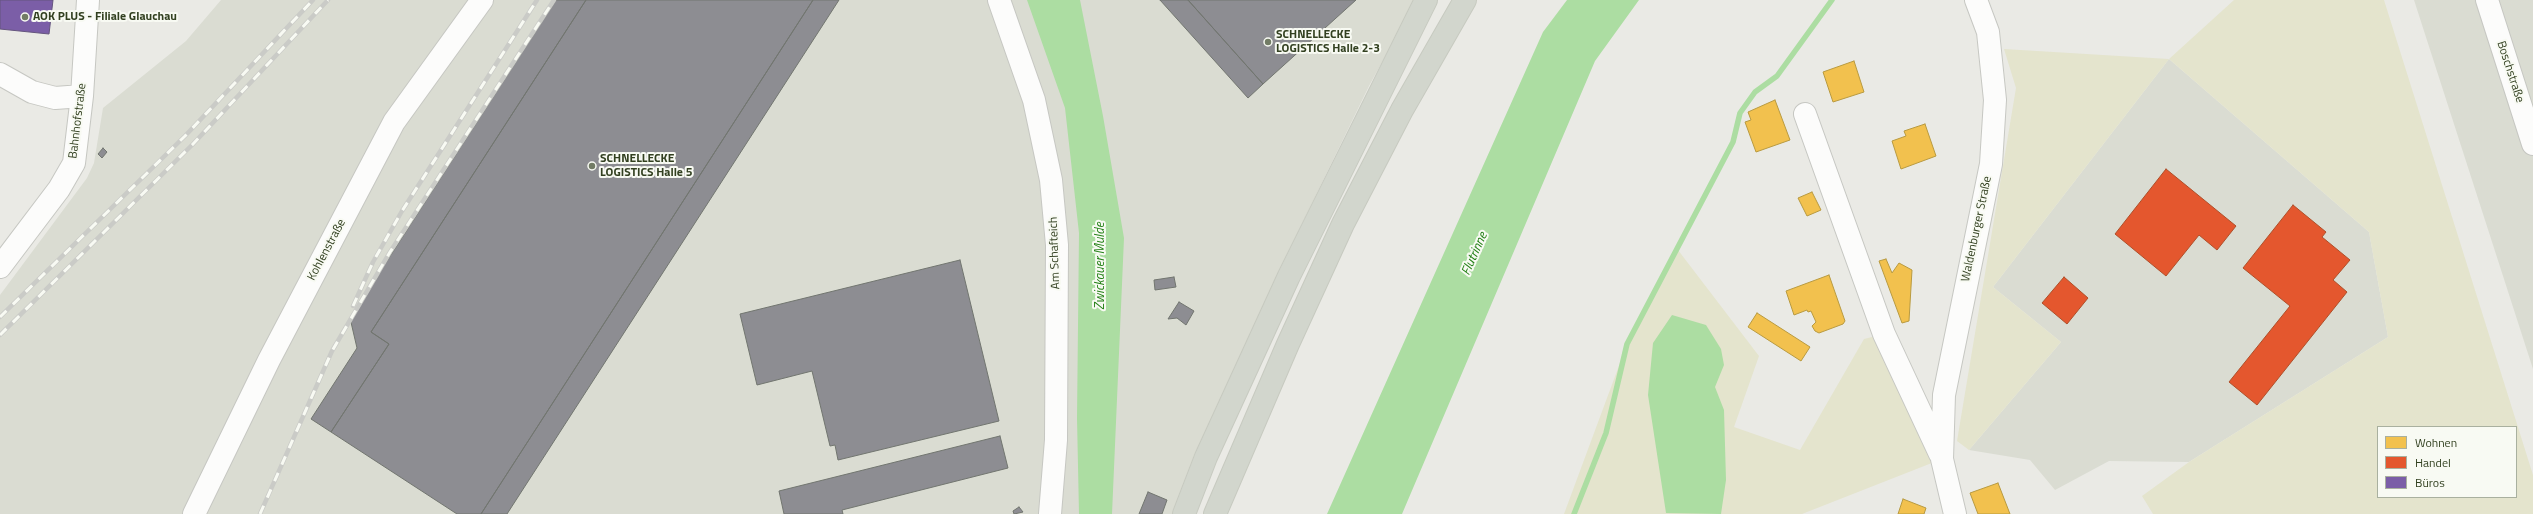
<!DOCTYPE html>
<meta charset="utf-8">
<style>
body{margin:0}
#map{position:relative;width:2533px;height:514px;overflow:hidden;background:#eaeae5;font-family:"Titillium Web",sans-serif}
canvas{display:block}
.legend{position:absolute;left:2377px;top:426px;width:140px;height:72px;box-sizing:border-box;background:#f8faf3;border:1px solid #a9b09f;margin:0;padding:5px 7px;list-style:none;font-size:12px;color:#324020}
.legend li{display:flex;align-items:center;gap:8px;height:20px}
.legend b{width:20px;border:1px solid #a9b09f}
</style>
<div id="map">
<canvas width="2533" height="514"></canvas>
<ul class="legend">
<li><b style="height:11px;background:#f2c14e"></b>Wohnen</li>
<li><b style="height:11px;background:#e4572e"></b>Handel</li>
<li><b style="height:11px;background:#7b5ea7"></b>Büros</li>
</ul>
</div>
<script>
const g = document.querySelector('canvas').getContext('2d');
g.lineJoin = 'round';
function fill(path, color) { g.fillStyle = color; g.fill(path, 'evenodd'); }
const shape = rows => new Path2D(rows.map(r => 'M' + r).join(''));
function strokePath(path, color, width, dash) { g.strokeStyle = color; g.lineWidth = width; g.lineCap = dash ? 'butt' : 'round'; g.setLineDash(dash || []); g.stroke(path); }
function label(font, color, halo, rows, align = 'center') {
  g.font = font + ' "Titillium Web",sans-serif'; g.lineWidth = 4; g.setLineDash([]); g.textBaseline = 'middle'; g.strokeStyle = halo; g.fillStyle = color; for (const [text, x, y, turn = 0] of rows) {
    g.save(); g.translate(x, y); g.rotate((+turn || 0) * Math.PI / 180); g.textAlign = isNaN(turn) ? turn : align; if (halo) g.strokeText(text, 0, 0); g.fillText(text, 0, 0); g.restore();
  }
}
fill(shape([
 [221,0,1416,0,1369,86,1281,267,1173,514,0,514,0,295,87,178,94,163,103,108,186,41],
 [2414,0,2533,0,2533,369],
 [2169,59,2369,232,2388,337,2189,462,2109,461,2055,490,2030,460,1969,450,2061,342,1993,287]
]), '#dadcd2');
fill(shape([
 [2234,0,2384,0,2533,475,2533,514,2153,514,2142,496,2189,462,2388,337,2369,232,2169,59,1993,287,2061,342,1969,450,1957,441,2016,88,2004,49,2169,59],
 [2378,427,2516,427,2516,497,2378,497],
 [1678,250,1759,356,1734,427,1800,450,1864,339,1884,334,1942,459,1802,514,1564,514,1627,344]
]), '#e4e4cd');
fill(shape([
 [1027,0,1080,0,1103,116,1124,238,1112,514,1079,514,1077,418,1079,233,1065,108],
 [1567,0,1639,0,1595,61,1402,514,1327,514,1543,32],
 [1672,315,1706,325,1721,349,1724,365,1715,387,1724,410,1726,480,1721,514,1666,513,1648,395,1653,343]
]), '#acdda2');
const homes = shape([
 [1854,61,1864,92,1833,102,1823,72,1854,61],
 [1775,100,1790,140,1756,152,1745,122,1751,120,1748,112,1775,100],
 [1925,124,1936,156,1901,169,1892,141,1906,136,1904,131,1925,124],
 [1812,192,1821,210,1807,216,1798,198,1812,192],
 [1886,259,1892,273,1899,263,1912,270,1909,321,1902,323,1879,261,1886,259],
 [1829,275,1845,321,1843,324,1819,333,1815,331,1812,326,1816,322,1811,311,1808,312,1807,310,1794,315,1786,291,1829,275],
 [1757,313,1810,347,1801,361,1748,327,1757,313],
 [1998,483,2010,514,1978,514,1970,493,1998,483],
 [1903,499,1926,508,1924,514,1898,514,1903,499]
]);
fill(homes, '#f2c14e');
strokePath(homes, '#b89a40', 1);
const shops = shape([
 [2166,169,2236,226,2217,250,2199,235,2166,276,2115,234,2166,169],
 [2293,205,2326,232,2322,237,2350,260,2333,280,2347,292,2257,405,2229,382,2290,306,2243,268,2293,205],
 [2064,277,2088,298,2067,324,2042,303,2064,277]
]);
fill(shops, '#e4572e');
strokePath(shops, '#af502a', 1);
const offices = shape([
 [0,0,53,0,49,34,0,29,0,0]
]);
fill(offices, '#7b5ea7');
strokePath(offices, '#65557e', 1);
const industry = shape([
 [556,0,586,0,371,332,389,344,331,432,311,419,357,348,350,318,556,0],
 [586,0,813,0,481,514,457,514,331,432,389,344,371,332,586,0],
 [813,0,839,0,507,514,481,514,813,0],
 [1160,0,1188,0,1263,84,1248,98,1160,0],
 [1188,0,1356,0,1263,84,1188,0],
 [103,148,107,152,102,158,98,154,103,148],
 [960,260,999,421,838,460,835,445,830,446,812,371,757,385,740,314,960,260],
 [1174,277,1176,287,1155,290,1154,280,1174,277],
 [1179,302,1194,311,1186,325,1177,318,1168,319,1179,302],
 [1000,436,1008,468,842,510,843,514,784,514,779,491,1000,436],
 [1148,492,1167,500,1162,514,1139,514,1148,492],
 [1019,507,1023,512,1014,514,1013,511,1019,507]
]);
fill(industry, '#8d8d92');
strokePath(industry, '#727670', 1);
strokePath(shape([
 [1574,514,1606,433,1627,344,1733,142,1740,113,1755,92,1777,76,1832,0]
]), '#acdda2', 5.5);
const minor = shape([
 [999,0,1034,100,1051,180,1057,245,1056,440,1050,514],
 [2487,0,2533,144],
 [0,74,32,92,55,98,82,96],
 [1805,114,1884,334,1940,454],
 [0,267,59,189,74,163,82,96,88,0],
 [194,514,269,360,394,122,482,0],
 [1955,514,1942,459,1944,395,1991,164,1995,100,1988,32,1976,0]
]);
const major = shape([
 [1184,514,1206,457,1289,276,1426,0],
 [1215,514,1288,344,1343,224,1402,110,1465,0]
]);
strokePath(minor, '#c6c7c2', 24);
strokePath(major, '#c7cac0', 24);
strokePath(minor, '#fcfcfb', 22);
strokePath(major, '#d2d6cd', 22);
const rail = shape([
 [353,306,373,262,402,211,537,0],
 [0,317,185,136,313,0],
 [0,335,193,144,328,0],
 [260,514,332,351,390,252,554,0]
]);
strokePath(rail, '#cacbc7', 4.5);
strokePath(rail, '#f8faf3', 3, [9]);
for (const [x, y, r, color] of [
 [25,17,4,"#727c65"],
 [1268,42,4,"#727c65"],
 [592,166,4,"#727c65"]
]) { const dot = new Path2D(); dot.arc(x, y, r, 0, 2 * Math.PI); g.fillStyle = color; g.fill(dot); strokePath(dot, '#f8faf3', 1.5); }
label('bold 12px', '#324020', '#f8faf3', [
 ["AOK PLUS - Filiale Glauchau",33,17],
 ["SCHNELLECKE",1276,35],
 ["LOGISTICS Halle 2-3",1276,49],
 ["SCHNELLECKE",600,159],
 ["LOGISTICS Halle 5",600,173]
], 'left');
label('12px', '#324020', '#f8faf3', [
 ["Boschstraße",2510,72,72],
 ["Bahnhofstraße",78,121,-83],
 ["Waldenburger Straße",1977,229,-78],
 ["Kohlenstraße",327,250,-62],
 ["Am Schafteich",1055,253,-92]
]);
label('italic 13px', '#238116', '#f8faf3', [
 ["Flutrinne",1475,254,-66],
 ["Zwickauer Mulde",1101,266,-90]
]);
</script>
